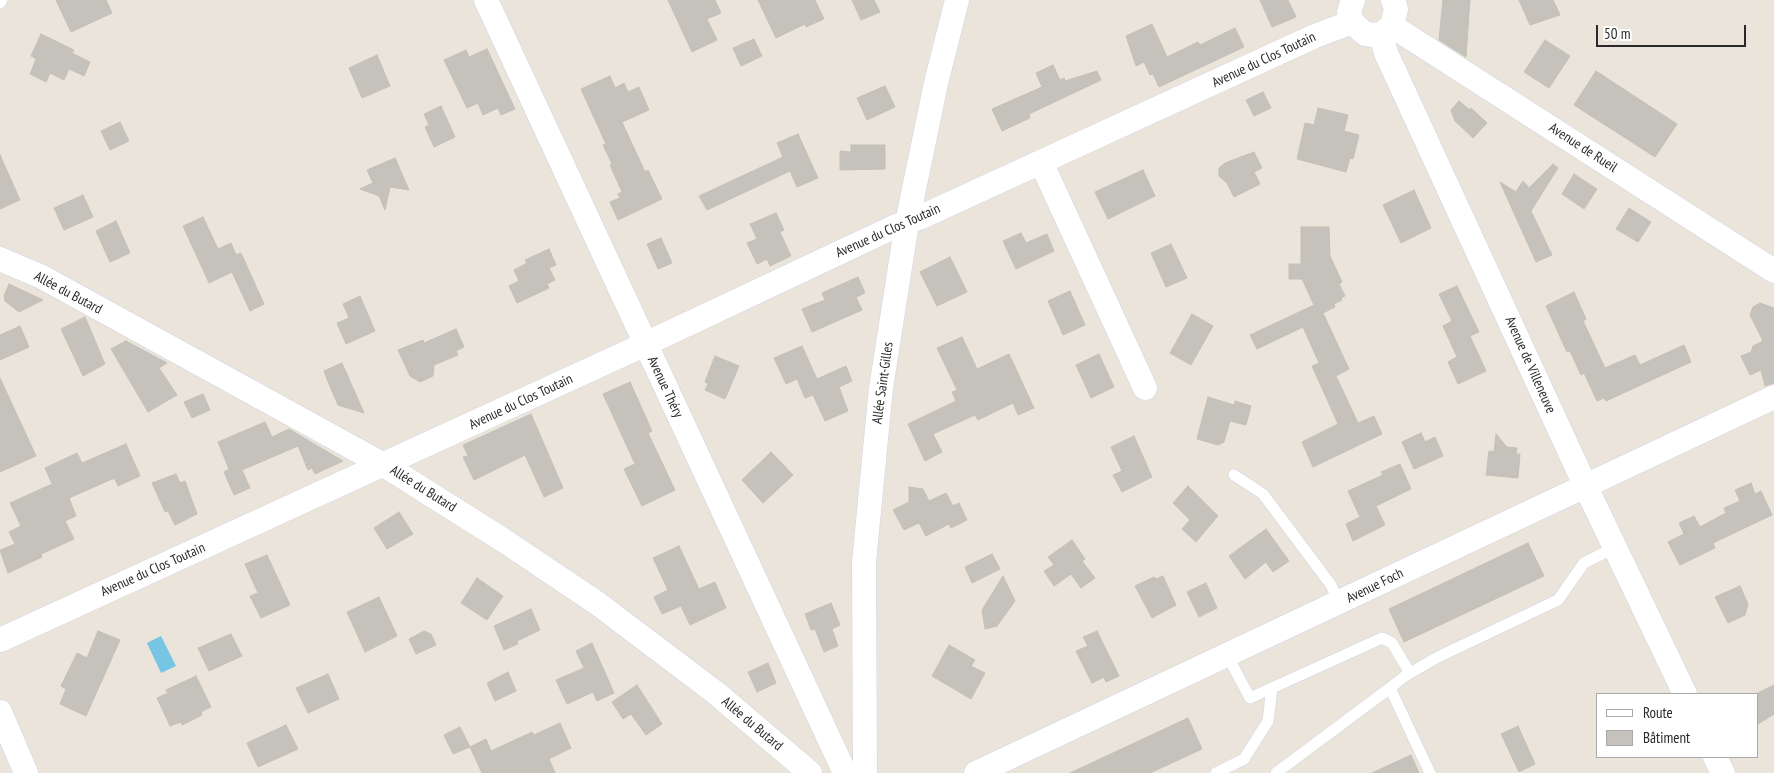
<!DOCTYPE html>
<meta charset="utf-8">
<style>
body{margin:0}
#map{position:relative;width:1774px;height:773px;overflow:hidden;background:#eae4db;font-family:"PT Sans Narrow",sans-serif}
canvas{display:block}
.legend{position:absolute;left:1596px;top:693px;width:162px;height:65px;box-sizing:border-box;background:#fff;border:1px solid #a9a9a9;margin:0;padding:6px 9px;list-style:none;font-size:15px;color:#292929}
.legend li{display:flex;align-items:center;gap:10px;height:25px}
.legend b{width:25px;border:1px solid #a9a9a9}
.scale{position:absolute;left:1596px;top:25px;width:150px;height:22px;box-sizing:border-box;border:2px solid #292929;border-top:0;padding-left:6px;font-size:15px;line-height:18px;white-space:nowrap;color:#292929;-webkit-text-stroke:4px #fff;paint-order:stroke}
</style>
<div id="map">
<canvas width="1774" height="773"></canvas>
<ul class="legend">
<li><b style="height:6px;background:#fff"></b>Route</li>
<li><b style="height:14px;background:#c5c1bb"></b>Bâtiment</li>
</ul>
<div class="scale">50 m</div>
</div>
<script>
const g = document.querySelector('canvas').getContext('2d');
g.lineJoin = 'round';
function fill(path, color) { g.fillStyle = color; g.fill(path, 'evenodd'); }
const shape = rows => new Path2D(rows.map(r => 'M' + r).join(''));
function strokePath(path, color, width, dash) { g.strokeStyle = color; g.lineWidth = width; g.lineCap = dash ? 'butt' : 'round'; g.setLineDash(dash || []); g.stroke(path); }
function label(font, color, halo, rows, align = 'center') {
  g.font = font + ' "PT Sans Narrow",sans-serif'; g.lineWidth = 4; g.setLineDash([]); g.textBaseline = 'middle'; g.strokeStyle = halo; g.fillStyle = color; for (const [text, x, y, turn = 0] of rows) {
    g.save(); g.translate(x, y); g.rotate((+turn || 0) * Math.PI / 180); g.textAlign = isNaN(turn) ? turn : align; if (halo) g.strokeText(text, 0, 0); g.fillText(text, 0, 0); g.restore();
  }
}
fill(shape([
 [161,636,176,666,161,673,147,643]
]), '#76c5e4');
const building = shape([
 [56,0,106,0,112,13,71,32,56,0],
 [668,0,715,0,721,13,707,19,717,40,692,52,668,0],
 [758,0,815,0,824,19,806,27,805,24,776,38,758,0],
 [852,0,874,0,880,12,861,20,852,0],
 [1260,0,1288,0,1296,17,1272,27,1260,0],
 [1443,0,1470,0,1466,57,1439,40,1443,0],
 [1519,0,1553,0,1560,15,1530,25,1519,0],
 [1152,24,1167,57,1198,42,1200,45,1235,28,1244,47,1159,87,1153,74,1150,75,1144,62,1136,66,1126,36,1152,24],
 [41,34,74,50,72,53,90,62,84,76,69,69,64,80,50,73,46,82,30,74,36,59,31,56,41,34],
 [754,39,762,56,741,66,733,48,754,39],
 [1545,40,1570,56,1549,88,1524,72,1545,40],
 [487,49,515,109,501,115,498,108,483,115,478,103,467,108,444,60,466,50,469,57,487,49],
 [377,55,390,86,362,98,349,68,377,55],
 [1053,65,1060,80,1064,78,1065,81,1097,71,1101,80,1029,114,1030,118,1002,131,992,109,1042,87,1036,73,1053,65],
 [1596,71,1677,124,1655,157,1574,105,1596,71],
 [610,76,615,88,624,83,628,92,639,87,649,110,622,122,645,172,648,170,662,199,618,220,610,202,620,198,618,194,622,192,610,165,612,164,603,145,606,144,581,89,610,76],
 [885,86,895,107,867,120,857,98,885,86],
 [1263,92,1271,108,1254,116,1246,100,1263,92],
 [1459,101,1470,110,1471,108,1487,123,1473,138,1455,121,1451,110,1459,101],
 [441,106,455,137,434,147,425,127,429,125,424,114,441,106],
 [1318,108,1348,115,1344,131,1359,135,1353,159,1350,158,1346,172,1297,159,1305,123,1314,125,1318,108],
 [120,122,129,141,110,150,101,131,120,122],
 [798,134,818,178,797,187,790,171,707,210,699,196,783,157,777,143,798,134],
 [851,145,885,145,885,169,840,170,840,151,851,152,851,145],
 [1254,152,1262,168,1254,172,1260,184,1234,197,1227,183,1219,176,1219,168,1225,163,1254,152],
 [0,155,20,200,0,209,0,155],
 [395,158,409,190,390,187,385,210,379,196,360,189,373,183,367,170,395,158],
 [1553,164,1558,168,1531,211,1552,255,1536,262,1500,182,1516,192,1523,181,1529,188,1553,164],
 [1143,170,1155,196,1108,219,1095,192,1143,170],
 [1574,174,1597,189,1584,209,1562,194,1574,174],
 [1414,190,1431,228,1401,243,1383,205,1414,190],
 [83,195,93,217,64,230,54,208,83,195],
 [1629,208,1651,222,1638,242,1616,229,1629,208],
 [776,213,784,230,780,232,791,256,770,266,767,259,757,264,747,243,757,239,750,224,776,213],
 [203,217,218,249,231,243,236,255,241,253,264,304,250,311,232,272,209,283,183,226,203,217],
 [116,221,130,253,110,262,96,231,116,221],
 [1301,227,1329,227,1330,256,1342,282,1339,284,1345,296,1341,298,1342,300,1334,304,1335,307,1323,313,1349,369,1336,376,1358,423,1374,416,1382,434,1313,467,1302,442,1338,424,1312,366,1319,363,1303,327,1257,349,1250,335,1314,305,1302,279,1289,279,1289,264,1301,264,1301,227],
 [1021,233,1026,243,1047,234,1054,251,1016,269,1003,241,1021,233],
 [661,238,672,263,658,269,647,244,661,238],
 [1171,244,1187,278,1166,287,1151,253,1171,244],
 [549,249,556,265,549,268,555,280,547,284,549,288,517,303,509,286,519,281,514,270,527,263,525,260,549,249],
 [950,257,967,292,937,306,920,272,950,257],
 [858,277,865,293,856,297,862,310,812,332,802,309,825,300,822,293,858,277],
 [9,284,43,300,19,312,5,301,4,296,9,284],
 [1457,286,1479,332,1470,336,1486,371,1458,384,1448,362,1457,357,1443,326,1452,321,1439,294,1457,286],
 [1070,291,1085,325,1063,335,1048,301,1070,291],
 [1574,292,1586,319,1583,321,1605,368,1635,355,1640,365,1684,345,1691,362,1606,401,1604,398,1597,401,1584,373,1581,375,1570,351,1567,352,1546,306,1574,292],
 [360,296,375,331,346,344,337,323,349,318,343,304,360,296],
 [1760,303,1774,308,1774,383,1765,386,1761,370,1750,375,1741,356,1751,352,1753,346,1763,341,1750,315,1753,307,1760,303],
 [1192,314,1213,326,1191,365,1170,353,1192,314],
 [85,317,105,364,83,376,61,329,85,317],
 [20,326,29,347,0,360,0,335,20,326],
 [456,329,464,347,456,351,458,355,434,365,433,376,420,382,410,376,398,350,423,340,424,343,456,329],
 [962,337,977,369,1009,354,1034,408,1018,415,1013,403,978,420,975,415,933,434,942,452,925,461,908,424,956,401,952,392,957,390,937,348,962,337],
 [126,341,167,363,159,368,177,395,148,412,111,349,126,341],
 [802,346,817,379,846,366,852,381,839,387,848,411,825,421,813,395,805,398,797,379,786,384,774,358,802,346],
 [1099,354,1114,387,1091,398,1076,365,1099,354],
 [715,356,739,366,725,399,705,390,708,384,705,382,715,356],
 [342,363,364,413,338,405,329,384,324,371,342,363],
 [0,378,36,456,0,472,0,378],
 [630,382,652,431,648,433,675,490,642,506,624,469,635,464,603,394,630,382],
 [203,394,210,410,192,418,184,402,203,394],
 [1208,397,1234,405,1235,401,1251,406,1246,425,1230,421,1224,442,1218,445,1197,439,1208,397],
 [531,414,563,488,544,497,525,455,474,480,463,457,468,456,463,445,531,414],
 [265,422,272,437,289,429,343,461,315,474,312,468,308,470,298,446,242,470,250,488,234,495,224,472,229,469,218,442,265,422],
 [1421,433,1425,442,1435,437,1443,456,1414,469,1402,442,1421,433],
 [1496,434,1507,447,1517,448,1516,454,1520,454,1518,478,1486,475,1489,451,1494,452,1496,434],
 [1134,436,1152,477,1122,492,1113,475,1122,471,1111,447,1134,436],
 [126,444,140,476,118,486,115,479,112,479,69,498,76,516,65,521,74,539,41,554,42,557,8,573,0,550,15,544,9,532,21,526,10,503,52,484,45,468,77,453,82,463,126,444],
 [771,452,793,475,763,503,742,480,771,452],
 [1400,464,1411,489,1376,506,1385,525,1353,541,1346,524,1360,517,1348,491,1383,475,1381,472,1400,464],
 [176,474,180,483,185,481,197,514,175,525,168,511,165,512,152,483,176,474],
 [1751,483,1755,494,1761,491,1772,515,1713,543,1715,548,1680,565,1668,542,1684,534,1679,523,1694,516,1700,527,1726,513,1724,508,1740,501,1735,490,1751,483],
 [1188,486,1218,516,1196,542,1182,529,1190,520,1173,503,1188,486],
 [909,487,923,489,929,501,946,493,953,506,959,503,967,520,951,528,949,524,926,536,919,523,904,530,893,510,909,502,909,487],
 [399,512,413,534,387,549,374,528,399,512],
 [1266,529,1289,561,1273,572,1266,562,1245,579,1229,556,1266,529],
 [1072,540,1085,559,1082,561,1095,578,1081,588,1071,574,1054,586,1044,571,1054,565,1048,557,1072,540],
 [1528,543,1544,576,1404,642,1389,609,1528,543],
 [679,546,699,589,715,582,726,608,690,625,681,606,662,614,654,597,668,590,653,558,679,546],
 [992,554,1000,569,972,583,965,567,992,554],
 [267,555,290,605,261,618,250,596,258,593,245,564,267,555],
 [1003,576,1015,601,997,626,985,629,982,610,1003,576],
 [1163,576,1176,605,1152,618,1135,586,1154,577,1156,579,1163,576],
 [477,578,503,596,487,620,461,603,477,578],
 [1206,583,1217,608,1199,617,1187,592,1206,583],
 [1740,586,1748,604,1745,615,1728,623,1715,597,1740,586],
 [379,597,397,636,365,652,347,612,379,597],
 [831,603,840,625,832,629,838,646,824,652,815,629,811,630,805,614,831,603],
 [531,609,540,630,517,641,518,644,504,650,494,626,531,609],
 [98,631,120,640,86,716,60,704,66,689,61,686,77,653,87,658,98,631],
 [424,631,431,634,436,645,416,654,409,639,424,631],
 [1097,631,1119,676,1106,682,1104,677,1092,683,1076,651,1088,646,1083,637,1097,631],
 [231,634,242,656,209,671,198,648,231,634],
 [592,643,614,693,597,701,593,692,567,704,556,680,584,668,576,651,592,643],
 [949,645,975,660,971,666,985,673,971,699,932,676,949,645],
 [768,663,776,683,757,692,748,672,768,663],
 [508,672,516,691,495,701,487,683,508,672],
 [328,674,339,699,308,713,296,688,328,674],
 [196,676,211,707,201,712,202,715,182,725,181,722,170,726,157,698,168,693,166,690,196,676],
 [637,685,662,724,646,735,631,714,623,719,612,702,637,685],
 [1774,685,1774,714,1758,724,1758,693,1774,685],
 [1188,718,1202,749,1150,773,1070,773,1188,718],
 [560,723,571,748,549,759,555,773,482,773,470,747,486,739,491,751,532,732,534,735,560,723],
 [286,725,298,749,258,767,247,743,286,725],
 [1518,726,1535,764,1519,772,1501,734,1518,726],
 [460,727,470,747,453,754,444,735,460,727],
 [1411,755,1419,773,1372,773,1411,755]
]);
fill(building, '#c5c1bb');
strokePath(building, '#c5c0b5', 1);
const service = shape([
 [0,3,2,0],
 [1234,475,1263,494,1331,585,1339,603],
 [1227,655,1250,698,1382,638,1392,643,1410,673],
 [1216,773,1244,759,1268,721,1272,688],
 [1276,773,1390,688],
 [1430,773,1390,688,1405,676,1438,657,1558,600,1584,563,1614,548]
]);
const minor = shape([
 [486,0,845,773],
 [1353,0,1349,12,1352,22,1365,34,1373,35,1381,34,1392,26,1396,9,1393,0],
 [1392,26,1774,271],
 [1381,34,1386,53,1585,485,1685,694],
 [1041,162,1145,388],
 [0,259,42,277,384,465,503,540,597,603,716,693,810,773],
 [0,640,637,348,896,226,919,218,1315,36,1352,22],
 [0,712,26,773],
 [1715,757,1723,773],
 [865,773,864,562,881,388,907,223,936,83,957,0],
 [976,773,1774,397]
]);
strokePath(service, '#d1d4e0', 12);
strokePath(minor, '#d1d4e0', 25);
strokePath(service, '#fff', 11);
strokePath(minor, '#fff', 24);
label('14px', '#292929', '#fff', [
 ["Avenue du Clos Toutain",1264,60,-25],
 ["Avenue de Rueil",1583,148,33],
 ["Avenue du Clos Toutain",888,231,-24],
 ["Allée du Butard",68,293,28],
 ["Avenue de Villeneuve",1530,365,66],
 ["Allée Saint-Gilles",883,383,-82],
 ["Avenue Théry",665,387,65],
 ["Avenue du Clos Toutain",521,402,-25],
 ["Allée du Butard",423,489,32],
 ["Avenue du Clos Toutain",153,570,-24],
 ["Avenue Foch",1375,586,-26],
 ["Allée du Butard",752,724,40]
]);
</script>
